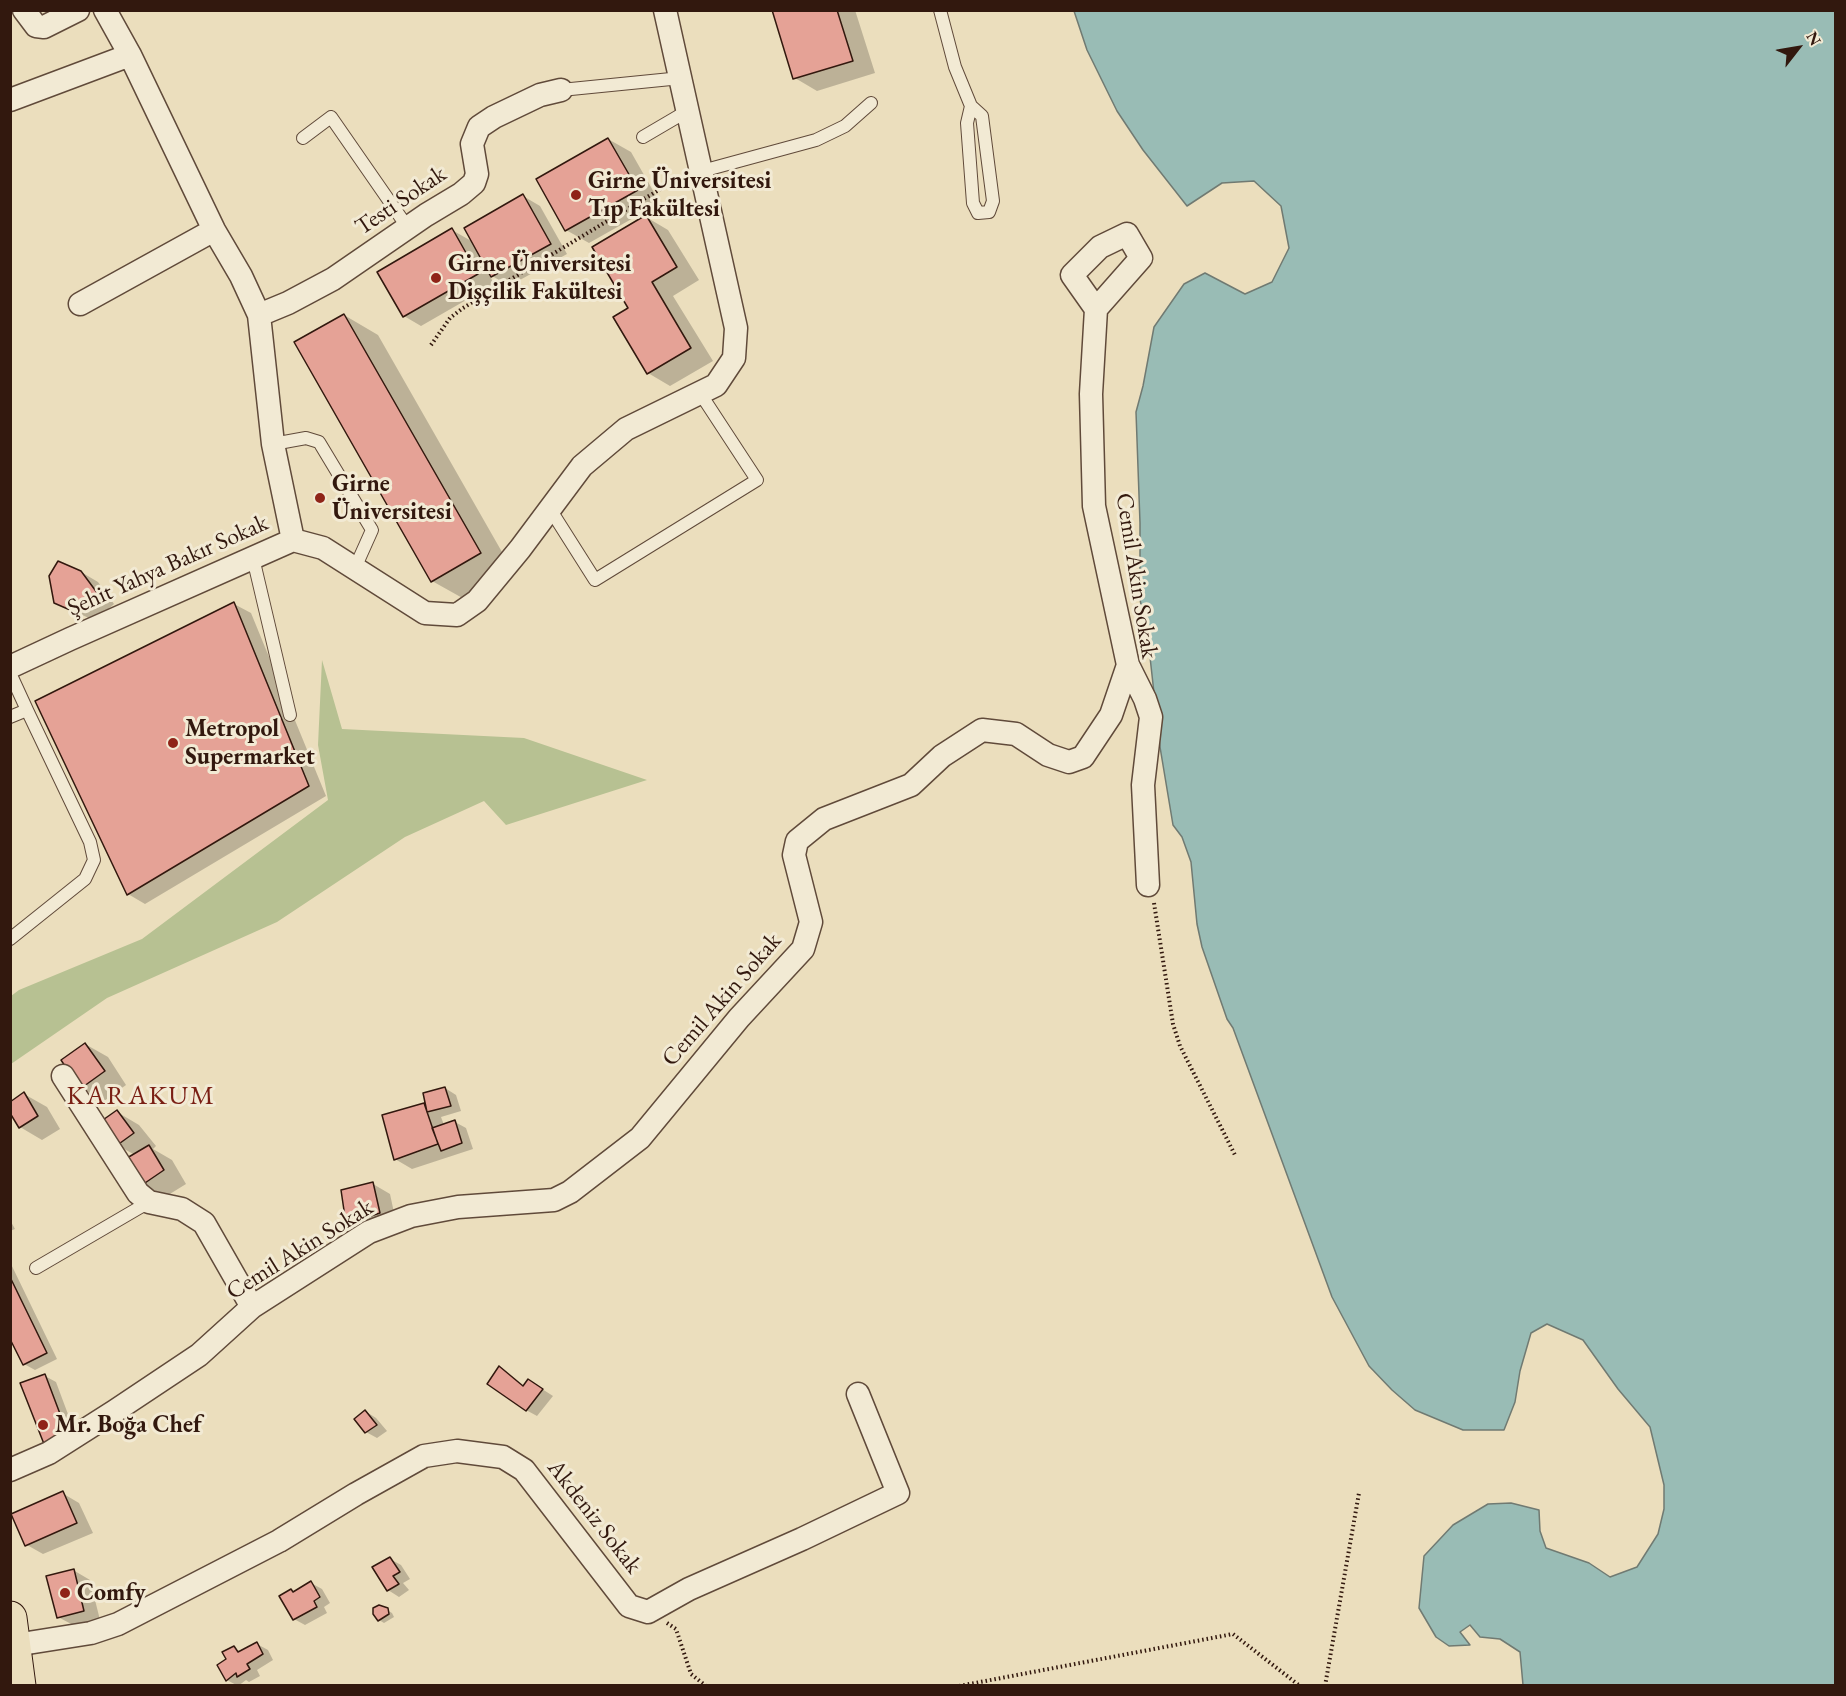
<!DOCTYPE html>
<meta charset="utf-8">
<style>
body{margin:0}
#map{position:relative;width:1846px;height:1696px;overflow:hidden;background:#ebdebd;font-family:"EB Garamond",serif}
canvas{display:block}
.frame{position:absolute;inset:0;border:12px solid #32180e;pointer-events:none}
.north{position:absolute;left:1768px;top:18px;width:60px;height:60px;-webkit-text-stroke:4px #f2ead4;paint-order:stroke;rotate:59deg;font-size:16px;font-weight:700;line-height:24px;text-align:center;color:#32180e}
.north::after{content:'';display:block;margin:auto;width:21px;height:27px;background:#32180e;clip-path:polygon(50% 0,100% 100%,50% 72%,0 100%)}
</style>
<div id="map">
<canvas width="1846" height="1696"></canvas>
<div class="frame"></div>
<div class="north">N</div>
</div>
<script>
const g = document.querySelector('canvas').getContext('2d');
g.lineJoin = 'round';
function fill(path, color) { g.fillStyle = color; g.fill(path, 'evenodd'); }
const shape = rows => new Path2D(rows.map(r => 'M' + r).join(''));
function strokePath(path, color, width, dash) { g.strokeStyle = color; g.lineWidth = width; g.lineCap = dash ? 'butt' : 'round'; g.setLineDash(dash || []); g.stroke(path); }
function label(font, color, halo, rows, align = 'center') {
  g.font = font + ' "EB Garamond",serif'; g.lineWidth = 6; g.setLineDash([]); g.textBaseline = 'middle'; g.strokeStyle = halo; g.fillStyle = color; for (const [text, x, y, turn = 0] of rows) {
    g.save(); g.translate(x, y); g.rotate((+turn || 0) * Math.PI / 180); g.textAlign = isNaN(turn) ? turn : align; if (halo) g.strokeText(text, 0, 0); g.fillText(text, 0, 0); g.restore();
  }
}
fill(shape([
 [322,660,342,729,524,738,647,780,506,825,484,801,405,837,277,922,107,998,11,1064,11,996,19,990,142,939,328,800,318,745]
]), '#b7c192');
const water = shape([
 [1074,11,1835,11,1835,1685,1523,1685,1520,1652,1500,1639,1480,1637,1470,1625,1460,1632,1470,1645,1449,1646,1436,1637,1419,1608,1424,1556,1453,1525,1488,1504,1511,1503,1539,1510,1540,1531,1546,1548,1589,1563,1610,1577,1637,1567,1658,1534,1664,1509,1664,1485,1650,1427,1618,1389,1583,1340,1547,1324,1531,1333,1520,1371,1515,1402,1504,1430,1463,1430,1415,1410,1392,1390,1369,1366,1332,1297,1233,1028,1227,1019,1202,947,1197,924,1191,862,1182,837,1173,825,1160,747,1150,657,1140,599,1140,523,1136,412,1143,386,1154,327,1184,284,1205,273,1245,294,1272,282,1289,248,1281,206,1254,181,1222,183,1187,206,1143,150,1117,111,1087,50,1074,11]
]);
fill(water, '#99bcb5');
strokePath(water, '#707a72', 1.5);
fill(shape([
 [774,10,855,10,875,73,817,91,795,78],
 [608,139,631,152,660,203,589,243,566,230],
 [523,196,540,206,567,254,509,286,489,274,494,284,421,326,404,316,452,230,473,242],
 [646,217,668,230,699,280,673,296,713,361,670,386,648,373,630,308],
 [344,315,378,335,514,573,466,600,432,581],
 [81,572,98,582,114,604,95,621,55,602],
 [234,604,251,613,326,796,145,904,128,894],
 [85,1044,108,1057,126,1085,104,1101,81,1088],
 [445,1088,456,1095,461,1111,441,1117,444,1125,455,1122,466,1128,473,1149,412,1169,395,1159,424,1104,427,1106],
 [24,1094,47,1107,60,1129,42,1140,20,1127],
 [117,1112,139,1125,156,1146,153,1149,172,1160,186,1184,165,1197,143,1184,135,1155,117,1145],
 [373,1184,390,1194,396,1222,365,1233,348,1223],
 [10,1220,15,1229,10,1231],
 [10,1262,57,1359,35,1370,24,1364,10,1335],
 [499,1368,524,1387,539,1387,553,1396,537,1416,526,1410],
 [45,1376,56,1382,78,1441,45,1443],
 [365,1411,376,1418,387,1431,377,1438,366,1432],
 [62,1493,79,1503,93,1533,43,1554,27,1545],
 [390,1559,401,1565,410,1579,403,1583,409,1590,399,1597,388,1590,374,1568],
 [73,1570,90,1580,100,1620,75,1626,58,1617],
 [311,1583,322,1589,330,1603,324,1607,327,1613,305,1625,294,1619,291,1590,295,1593],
 [387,1610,392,1613,394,1617,384,1623,379,1620],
 [257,1644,268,1650,273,1660,257,1670,260,1676,249,1682,246,1680,238,1686,227,1680,228,1660,234,1648,241,1652]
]), '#0003');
const building = shape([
 [772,10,837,10,853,61,793,79,772,10],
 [608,138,638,190,565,231,536,179,608,138],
 [523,194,551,244,491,277,464,228,523,194],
 [646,215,677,267,652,282,691,348,647,374,613,317,628,308,592,247,646,215],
 [452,228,478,274,403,317,377,272,452,228],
 [344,314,481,553,431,582,294,342,344,314],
 [58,561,81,571,98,594,77,613,54,603,49,576,58,561],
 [234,602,309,786,127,895,35,701,234,602],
 [85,1043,105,1071,80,1089,61,1060,85,1043],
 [445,1087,451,1106,427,1112,423,1093,445,1087],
 [24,1092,38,1116,19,1128,10,1113,10,1102,24,1092],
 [424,1103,438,1144,394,1160,382,1115,424,1103],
 [117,1110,134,1133,116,1146,100,1122,117,1110],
 [455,1120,462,1143,441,1151,432,1128,455,1120],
 [149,1145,164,1170,142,1185,127,1158,149,1145],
 [373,1182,380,1213,346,1224,341,1190,373,1182],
 [10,1277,47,1353,23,1365,10,1339,10,1277],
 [499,1366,523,1386,528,1379,543,1389,526,1411,487,1384,499,1366],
 [45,1374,68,1435,44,1444,20,1383,45,1374],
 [365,1410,377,1425,365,1433,354,1419,365,1410],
 [63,1491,77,1523,25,1546,11,1514,63,1491],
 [390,1557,400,1572,393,1576,399,1584,387,1591,372,1567,390,1557],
 [74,1569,84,1611,57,1618,46,1576,74,1569],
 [311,1581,320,1597,314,1601,317,1607,293,1620,279,1596,291,1589,293,1592,311,1581],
 [379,1605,388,1608,389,1614,378,1621,373,1614,373,1608,379,1605],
 [257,1642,263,1654,247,1664,250,1669,237,1677,236,1673,226,1681,217,1665,226,1659,222,1652,234,1646,238,1652,257,1642]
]);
fill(building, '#e5a296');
strokePath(building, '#32180e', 1.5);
const service = shape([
 [940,10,955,67,971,106,982,116,993,201,989,212,978,213,973,203,967,123,971,106],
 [561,90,681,78],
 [643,137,689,110],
 [303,138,331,117,408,228],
 [702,171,816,140,845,126,871,103],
 [273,444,306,438,319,442,372,530,355,568],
 [550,509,595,580,757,480,700,393],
 [253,558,290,715],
 [10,673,27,710],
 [10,717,27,710,90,842,94,860,85,879,10,939],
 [36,1268,149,1202]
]);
const minor = shape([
 [24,10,36,26,44,27,78,10],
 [105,10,130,55,214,230,241,276,259,315,273,444,293,540],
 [10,100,130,55],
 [80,304,214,230],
 [259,315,288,303,333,279,426,215,461,194,474,183,477,174,472,144,479,127,494,117,540,95,561,90],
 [1128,665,1145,699,1151,717,1143,785,1148,885],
 [10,667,70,639,293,540,323,548,425,613,457,615,477,601,520,549,582,466,626,429,716,385,734,358,736,328,665,10],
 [63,1076,138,1193,149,1202,182,1209,204,1223,252,1307],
 [10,1470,49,1453,115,1411,199,1355,252,1307,369,1232,411,1216,458,1207,554,1200,570,1192,640,1138,739,1018,803,949,811,922,794,855,797,841,824,819,911,785,942,756,982,730,1016,734,1048,755,1069,762,1083,757,1111,715,1128,665,1094,506,1091,394,1096,309,1141,258,1127,234,1100,247,1072,275,1096,309],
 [15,1645,91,1633,118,1624,279,1541,356,1494,424,1456,457,1451,503,1457,524,1470,629,1606,648,1612,689,1589,802,1539,898,1493,858,1394]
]);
const primary = shape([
 [10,1618,19,1686]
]);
strokePath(service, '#604a3a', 14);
strokePath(minor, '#604a3a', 25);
strokePath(primary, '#32180e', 35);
strokePath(shape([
 [431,345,450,318,463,308,682,176],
 [1154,903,1173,1024,1180,1046,1235,1155],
 [667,1623,676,1629,691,1674,706,1686],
 [959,1686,1233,1634,1300,1686],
 [1325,1686,1359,1493]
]), '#32180e', 4, [1.5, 3]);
strokePath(service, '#f2ead4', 12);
strokePath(minor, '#f2ead4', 22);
strokePath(primary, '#ebdebd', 33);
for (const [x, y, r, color] of [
 [576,195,6,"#8f2418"],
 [436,278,6,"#8f2418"],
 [320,498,6,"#8f2418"],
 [173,743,6,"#8f2418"],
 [43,1425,6,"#8f2418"],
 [65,1593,6,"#8f2418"]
]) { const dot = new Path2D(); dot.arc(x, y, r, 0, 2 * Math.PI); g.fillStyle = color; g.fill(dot); strokePath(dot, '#f2ead4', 2); }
label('bold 24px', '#32180e', '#f2ead4', [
 ["Girne Üniversitesi",588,181],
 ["Tıp Fakültesi",588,209],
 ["Girne Üniversitesi",448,264],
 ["Dişçilik Fakültesi",448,292],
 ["Girne",332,484],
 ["Üniversitesi",332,512],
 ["Metropol",185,729],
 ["Supermarket",185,757],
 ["Mr. Boğa Chef",55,1425],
 ["Comfy",77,1593]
], 'left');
label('24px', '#32180e', '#f2ead4', [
 ["Testi Sokak",401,201,-34],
 ["Şehit Yahya Bakır Sokak",168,566,-24],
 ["Cemil Akin Sokak",1136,576,81],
 ["Cemil Akin Sokak",722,1000,-49],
 ["Cemil Akin Sokak",300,1250,-32],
 ["Akdeniz Sokak",594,1517,52]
]);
g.letterSpacing = '1.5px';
label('27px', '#7a1f14', '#f2ead4', [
 ["KARAKUM",141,1097]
]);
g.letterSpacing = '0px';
</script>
